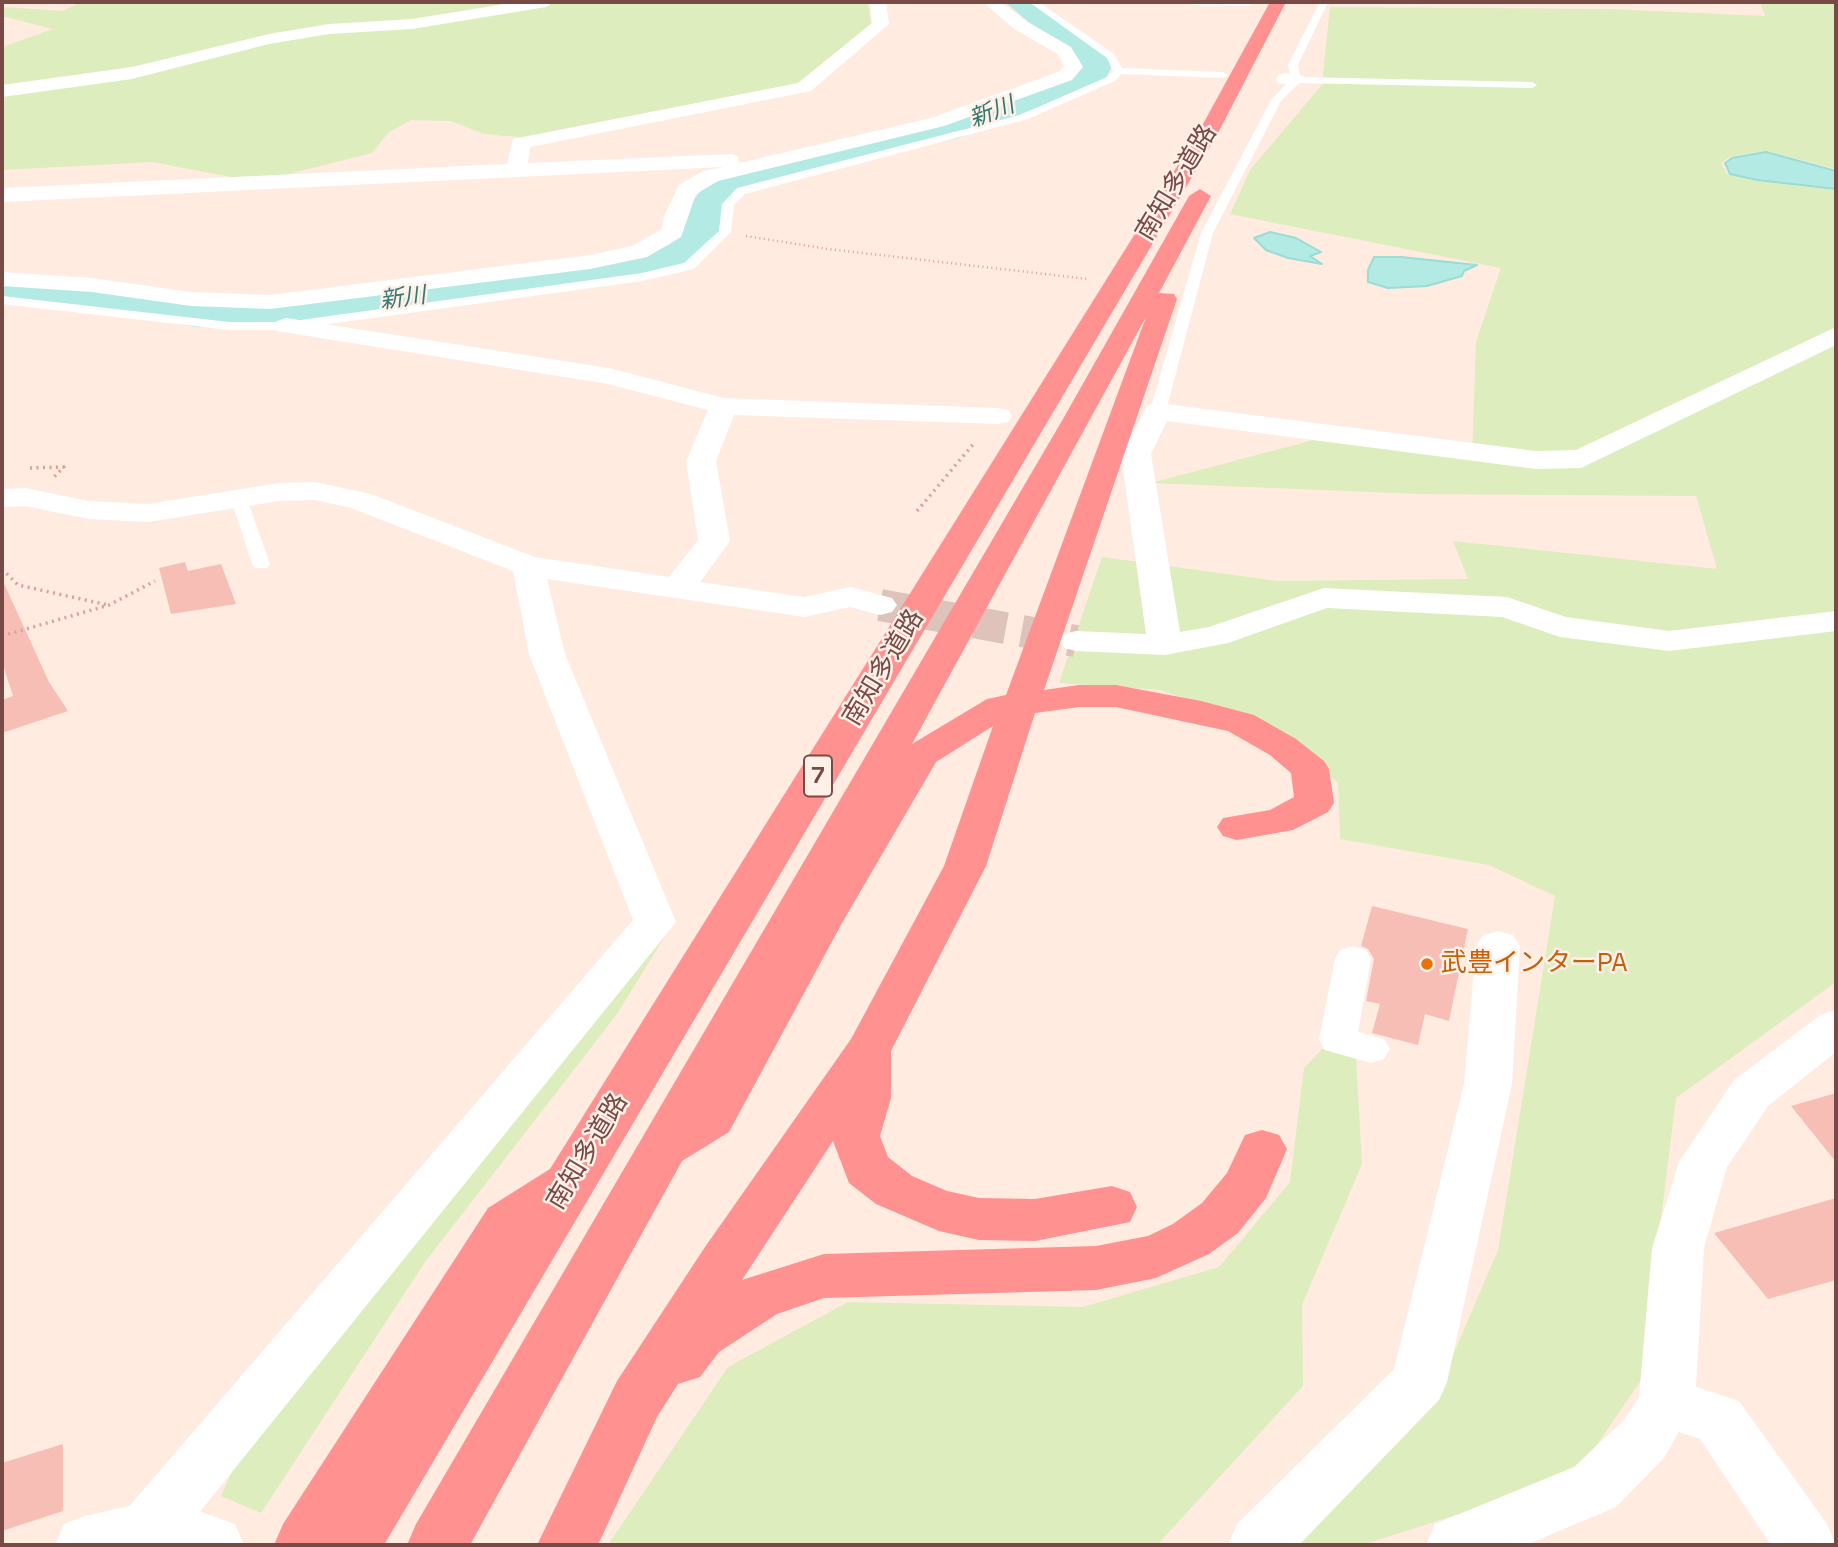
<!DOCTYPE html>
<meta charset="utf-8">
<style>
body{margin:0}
#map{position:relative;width:1838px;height:1547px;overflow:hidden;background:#ffebe0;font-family:"Space Grotesk",sans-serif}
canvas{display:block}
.frame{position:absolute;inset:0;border:4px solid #784a45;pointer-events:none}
</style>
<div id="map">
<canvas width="1838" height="1547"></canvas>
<div class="frame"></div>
</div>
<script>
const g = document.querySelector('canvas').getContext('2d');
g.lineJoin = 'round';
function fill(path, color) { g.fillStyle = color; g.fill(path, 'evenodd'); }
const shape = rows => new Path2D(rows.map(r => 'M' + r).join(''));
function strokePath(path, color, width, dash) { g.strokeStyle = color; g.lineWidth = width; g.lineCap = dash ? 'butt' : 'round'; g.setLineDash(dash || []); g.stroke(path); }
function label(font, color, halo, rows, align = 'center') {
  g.font = font + ' "Space Grotesk","Noto Sans JP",sans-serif'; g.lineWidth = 5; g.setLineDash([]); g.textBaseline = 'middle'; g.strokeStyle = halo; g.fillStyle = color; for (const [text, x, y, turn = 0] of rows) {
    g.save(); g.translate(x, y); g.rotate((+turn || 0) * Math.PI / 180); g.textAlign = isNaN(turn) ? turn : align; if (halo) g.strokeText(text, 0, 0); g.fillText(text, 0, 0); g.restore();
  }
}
fill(shape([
 [81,2,868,2,871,25,796,85,530,138,484,134,451,121,411,120,389,132,372,153,257,182,153,162,2,170,2,47,53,29,2,16,2,7,63,11],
 [1760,2,1836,2,1836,169,1766,151,1729,157,1721,163,1727,174,1756,181,1836,190,1836,982,1676,1098,1641,1380,1575,1477,1362,1545,1285,1545,1438,1390,1498,1250,1555,896,1489,865,1340,839,1338,783,1277,730,1160,690,1059,683,1102,557,1277,581,1468,579,1453,541,1717,569,1696,496,1419,494,1151,483,1321,438,1472,459,1476,342,1501,268,1230,214,1250,170,1325,81,1323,74,1330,7,1607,9,1765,16],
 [665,936,617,1014,425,1262,261,1513,221,1496,242,1449],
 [1322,1049,1356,1058,1362,1164,1302,1305,1303,1386,1157,1545,608,1545,728,1367,848,1302,1083,1307,1219,1267,1290,1182,1304,1068]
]), '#ddedbd');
const water = shape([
 [1766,152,1836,171,1836,189,1757,180,1730,174,1725,163,1732,158,1766,152],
 [1270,232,1296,238,1321,252,1310,256,1322,264,1288,258,1266,250,1254,238,1270,232],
 [1374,257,1401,257,1477,265,1464,271,1462,276,1427,286,1388,288,1368,282,1368,270,1374,257]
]);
fill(water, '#b3eae4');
strokePath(water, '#98ddd6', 2);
fill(shape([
 [1005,2,1036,2,1082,38,1102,48,1112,66,1104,82,959,138,775,180,734,197,722,213,722,232,697,261,662,274,305,325,242,328,196,327,82,309,2,303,2,279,82,283,196,301,242,302,305,299,642,254,669,245,684,230,684,213,708,181,748,166,937,123,1080,69,1079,59,1062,50,1005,2]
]), '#b3eae4');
fill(shape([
 [185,562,188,571,221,564,236,604,171,614,159,568],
 [2,579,49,682,68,711,2,733,2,700,13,696,2,662],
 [1372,906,1468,929,1449,1021,1425,1014,1418,1045,1372,1033,1380,1004,1366,1001,1374,959,1368,949,1361,946],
 [1836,1093,1836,1162,1791,1106],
 [1836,1198,1836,1280,1768,1299,1714,1233],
 [63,1444,63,1511,2,1531,2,1463]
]), '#f7beb5');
strokePath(shape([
 [880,605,1076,641]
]), '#ddc3b9', 32, [32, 16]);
strokePath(shape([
 [746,236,828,249,1088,279]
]), '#dba198', 2.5, [1, 3.5]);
strokePath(shape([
 [30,468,64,467,54,477],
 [917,511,975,442],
 [2,569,18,585,108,605],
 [2,636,109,605,155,581]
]), '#dba198', 3.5, [2, 4.5]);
fill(shape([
 [1029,2,1039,2,1114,54,1122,68,1223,72,1228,75,1223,78,1121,74,1115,81,1028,119,745,194,734,205,731,232,694,269,642,281,286,330,229,330,2,304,2,296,229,322,286,322,642,273,684,263,719,231,722,204,737,188,1020,115,1107,77,1113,71,1107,58,1029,2],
 [1188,2,1254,2,1254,3,1250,6,1192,5,1188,2],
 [1320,2,1328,2,1298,65,1300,77,1532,82,1537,85,1532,88,1299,83,1281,101,1213,233,1166,411,1158,416,1153,414,1150,411,1201,233,1271,100,1291,79,1288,65,1320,2],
 [239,494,247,499,270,564,267,568,255,568,252,564,231,499,239,494]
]), '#fff');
fill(shape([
 [1353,946,1366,950,1371,959,1358,1032,1384,1039,1390,1049,1384,1059,1371,1063,1325,1050,1319,1040,1335,959,1340,950,1353,946]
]), '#fff');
fill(shape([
 [517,2,554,2,546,7,412,29,329,34,269,44,132,79,2,97,2,85,132,67,269,34,329,24,412,19,517,2],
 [870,2,886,2,889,24,811,91,530,147,528,163,731,154,738,156,739,163,931,118,1058,72,1064,66,1058,54,1014,29,983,2,1001,2,1026,21,1071,47,1083,67,1072,80,944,126,718,181,696,194,681,237,647,257,590,269,270,309,191,306,92,292,2,286,2,272,92,278,191,292,270,295,590,255,632,246,662,229,664,216,679,185,703,171,724,167,2,202,2,188,507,164,513,139,798,83,872,23,870,2],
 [1285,73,1303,76,1305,80,1296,86,1278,83,1276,79,1278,75,1285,73],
 [286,318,609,368,724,398,998,408,1008,410,1012,416,1008,422,998,424,734,415,716,461,730,541,700,582,804,597,851,587,892,598,897,605,892,612,880,615,850,607,804,617,547,579,565,654,676,922,173,1545,123,1545,117,1531,126,1510,633,920,529,654,513,571,351,508,315,500,279,501,148,522,89,519,25,506,2,507,2,489,25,488,89,501,148,504,279,483,315,482,371,494,535,557,669,577,698,540,686,461,708,410,608,384,277,331,273,326,277,321,286,318],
 [1836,327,1836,345,1581,468,1536,469,1167,421,1151,454,1180,632,1209,627,1324,588,1507,597,1566,617,1669,631,1836,611,1836,631,1669,651,1560,637,1502,617,1327,608,1228,643,1165,655,1076,651,1064,648,1059,641,1064,634,1076,631,1146,634,1121,454,1148,405,1158,403,1536,451,1576,450,1836,327],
 [1498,931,1513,935,1520,946,1512,1084,1447,1382,1439,1400,1299,1545,1228,1545,1237,1524,1394,1369,1464,1084,1476,946,1483,935,1498,931],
 [1667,1377,1739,1401,1827,1524,1836,1545,1771,1545,1700,1439,1647,1421,1639,1403,1647,1385,1667,1377]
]), '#fff');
fill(shape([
 [1836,1010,1836,1052,1768,1106,1727,1167,1704,1248,1695,1403,1664,1458,1616,1507,1526,1545,1426,1545,1435,1524,1574,1467,1624,1420,1639,1397,1652,1248,1679,1162,1734,1080,1820,1015,1836,1010],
 [147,1502,196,1510,235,1524,244,1545,55,1545,64,1524,85,1516,147,1502]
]), '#fff');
fill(shape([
 [1270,2,1286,2,1218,133,384,1545,274,1545,283,1524,488,1208,550,1169,1198,133,1270,2],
 [1200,189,1211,196,1159,293,1174,294,1177,299,1044,690,1079,685,1116,685,1201,701,1254,715,1296,739,1324,761,1329,769,1334,803,1328,812,1293,830,1237,840,1223,836,1217,827,1223,818,1270,810,1294,797,1291,773,1270,755,1228,731,1116,707,1079,707,1035,713,986,866,891,1051,891,1098,880,1136,888,1157,912,1176,947,1191,979,1198,1035,1199,1112,1186,1130,1192,1137,1207,1130,1222,1035,1241,979,1240,939,1231,876,1204,849,1183,833,1141,742,1280,824,1254,1096,1246,1148,1236,1173,1224,1202,1203,1227,1173,1245,1135,1262,1130,1279,1135,1287,1149,1266,1198,1238,1233,1209,1254,1156,1278,1096,1290,824,1298,777,1314,719,1352,700,1377,678,1384,657,1417,598,1545,537,1545,617,1381,705,1247,851,1039,944,866,993,726,936,762,842,923,729,1132,682,1161,470,1545,407,1545,416,1524,1063,419,1189,196,1200,189],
 [1146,317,1006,695,987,699,912,744,1146,317]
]), '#ff9190');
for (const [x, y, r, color] of [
 [1427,964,7,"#e8710a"]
]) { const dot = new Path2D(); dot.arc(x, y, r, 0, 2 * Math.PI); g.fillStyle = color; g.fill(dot); strokePath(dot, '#fff0e8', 2.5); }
label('italic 23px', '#357872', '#fff0e8', [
 ["新川",992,113,-21],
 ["新川",403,299,-8]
]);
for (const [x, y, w] of [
 [818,776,28]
]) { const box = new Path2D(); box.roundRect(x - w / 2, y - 20.5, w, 41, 5); g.fillStyle = '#fff0e8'; g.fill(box); strokePath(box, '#784a45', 2); }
label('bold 24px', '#784a45', null, [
 ["7",818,776]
]);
label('26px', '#784a45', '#fff0e8', [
 ["南知多道路",1177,183,-59],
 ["南知多道路",884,668,-59],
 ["南知多道路",588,1152,-59]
]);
label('26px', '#c56008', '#fff0e8', [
 ["武豊インターPA",1441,964]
], 'left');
</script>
